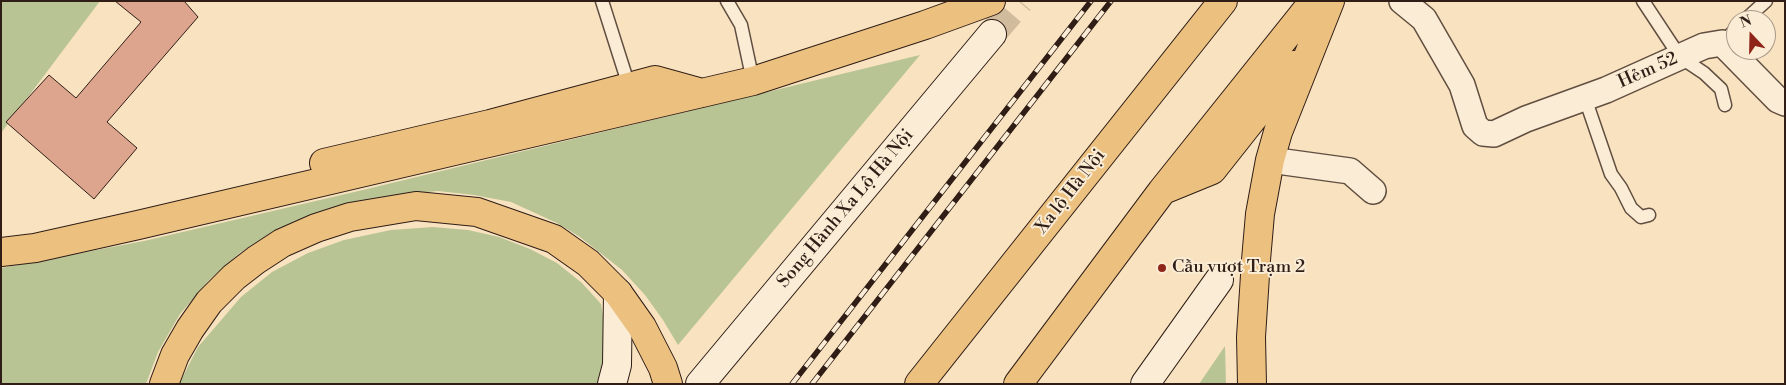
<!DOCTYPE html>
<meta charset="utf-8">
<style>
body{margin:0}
#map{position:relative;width:1786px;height:385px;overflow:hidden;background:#f8e2bf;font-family:"Libre Bodoni",serif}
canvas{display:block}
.frame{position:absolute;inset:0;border:2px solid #2f1d16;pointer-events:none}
.north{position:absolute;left:1726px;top:10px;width:50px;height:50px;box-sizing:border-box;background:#faecd5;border:1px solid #a99989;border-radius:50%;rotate:339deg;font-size:14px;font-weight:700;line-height:20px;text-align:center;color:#2f1d16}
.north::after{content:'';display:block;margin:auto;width:18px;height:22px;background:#8f2418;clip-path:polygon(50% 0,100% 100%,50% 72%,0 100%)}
</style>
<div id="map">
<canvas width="1786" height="385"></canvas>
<div class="frame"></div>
<div class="north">N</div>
</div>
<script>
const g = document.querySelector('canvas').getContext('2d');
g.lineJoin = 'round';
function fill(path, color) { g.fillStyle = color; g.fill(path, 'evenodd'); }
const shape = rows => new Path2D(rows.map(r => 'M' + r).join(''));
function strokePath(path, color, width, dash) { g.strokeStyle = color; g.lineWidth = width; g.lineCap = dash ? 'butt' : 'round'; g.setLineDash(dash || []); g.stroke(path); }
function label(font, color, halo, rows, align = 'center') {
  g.font = font + ' "Libre Bodoni",serif'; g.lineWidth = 4; g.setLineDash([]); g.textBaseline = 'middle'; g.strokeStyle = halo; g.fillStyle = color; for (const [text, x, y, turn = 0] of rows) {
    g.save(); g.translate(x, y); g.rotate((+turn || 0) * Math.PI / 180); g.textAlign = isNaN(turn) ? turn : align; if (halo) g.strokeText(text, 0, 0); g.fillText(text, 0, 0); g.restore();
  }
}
fill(shape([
 [1,1,100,1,1,133],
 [920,55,678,345,663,320,645,295,622,270,580,237,557,223,511,202,474,195,438,191,405,194,314,216,275,230,241,252,209,280,180,314,158,352,146,384,1,384,1,268,144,241,367,189],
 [433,227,468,230,499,237,530,249,557,263,582,283,601,304,605,328,606,361,602,384,179,384,198,347,241,297,272,272,308,253,344,240,391,230],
 [1225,346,1226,384,1199,384]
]), '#b9c495');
const building = shape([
 [115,1,184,1,198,17,107,122,137,148,94,199,6,122,49,75,76,98,141,22,115,1]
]);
fill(building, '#dda58d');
strokePath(building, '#2f1d16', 1);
strokePath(shape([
 [992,34,1020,1]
]), '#d0bb9d', 28, [28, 14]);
const service = shape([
 [602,1,629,86],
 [727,1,741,25,753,81],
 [1643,1,1680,57,1704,73,1721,89,1725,105],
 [1745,20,1766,1],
 [1722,43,1736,29],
 [1585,98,1611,174,1621,188,1631,208,1641,217,1649,215]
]);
const minor = shape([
 [1402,1,1424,19,1462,85,1475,126,1483,133,1494,134,1526,119,1606,90,1704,46,1722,43,1778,100,1785,103],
 [1270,160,1350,171,1373,191]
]);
const secondary = shape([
 [612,384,617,365,618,293],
 [700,384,992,34],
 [1145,384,1219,280]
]);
const trunk = shape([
 [324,163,490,124,655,80,702,93],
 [1163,190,1212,170,1295,65],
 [1,252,35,248,138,225,753,81,925,25,991,1],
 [164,384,175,355,190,329,209,302,234,277,256,260,282,243,316,228,350,217,416,206,477,212,554,239,588,263,618,293,642,327,663,368,668,384],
 [919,384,1223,1],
 [1018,384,1162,191,1314,1],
 [1252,384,1251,337,1256,260,1260,214,1270,160,1278,132,1330,1]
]);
strokePath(service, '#614e40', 15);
strokePath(minor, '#614e40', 28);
strokePath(secondary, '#2f1d16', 30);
strokePath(trunk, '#2f1d16', 30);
strokePath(service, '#faecd5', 12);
strokePath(minor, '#faecd5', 25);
strokePath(secondary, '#faecd5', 28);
strokePath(trunk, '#ecc180', 28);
const rail = shape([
 [792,384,1091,1],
 [812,384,1111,1]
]);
strokePath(rail, '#2f1d16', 5.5);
strokePath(rail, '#faecd5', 4, [11]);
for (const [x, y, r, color] of [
 [1162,268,5,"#8f2418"]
]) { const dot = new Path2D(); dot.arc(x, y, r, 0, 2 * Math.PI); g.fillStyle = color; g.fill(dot); strokePath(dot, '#faecd5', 2); }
label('18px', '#2f1d16', '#faecd5', [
 ["Hẻm 52",1648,71,-24],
 ["Xa lộ Hà Nội",1071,192,-52],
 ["Song Hành Xa Lộ Hà Nội",846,209,-50]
]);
label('18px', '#2f1d16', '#faecd5', [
 ["Cầu vượt Trạm 2",1172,268]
], 'left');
</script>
